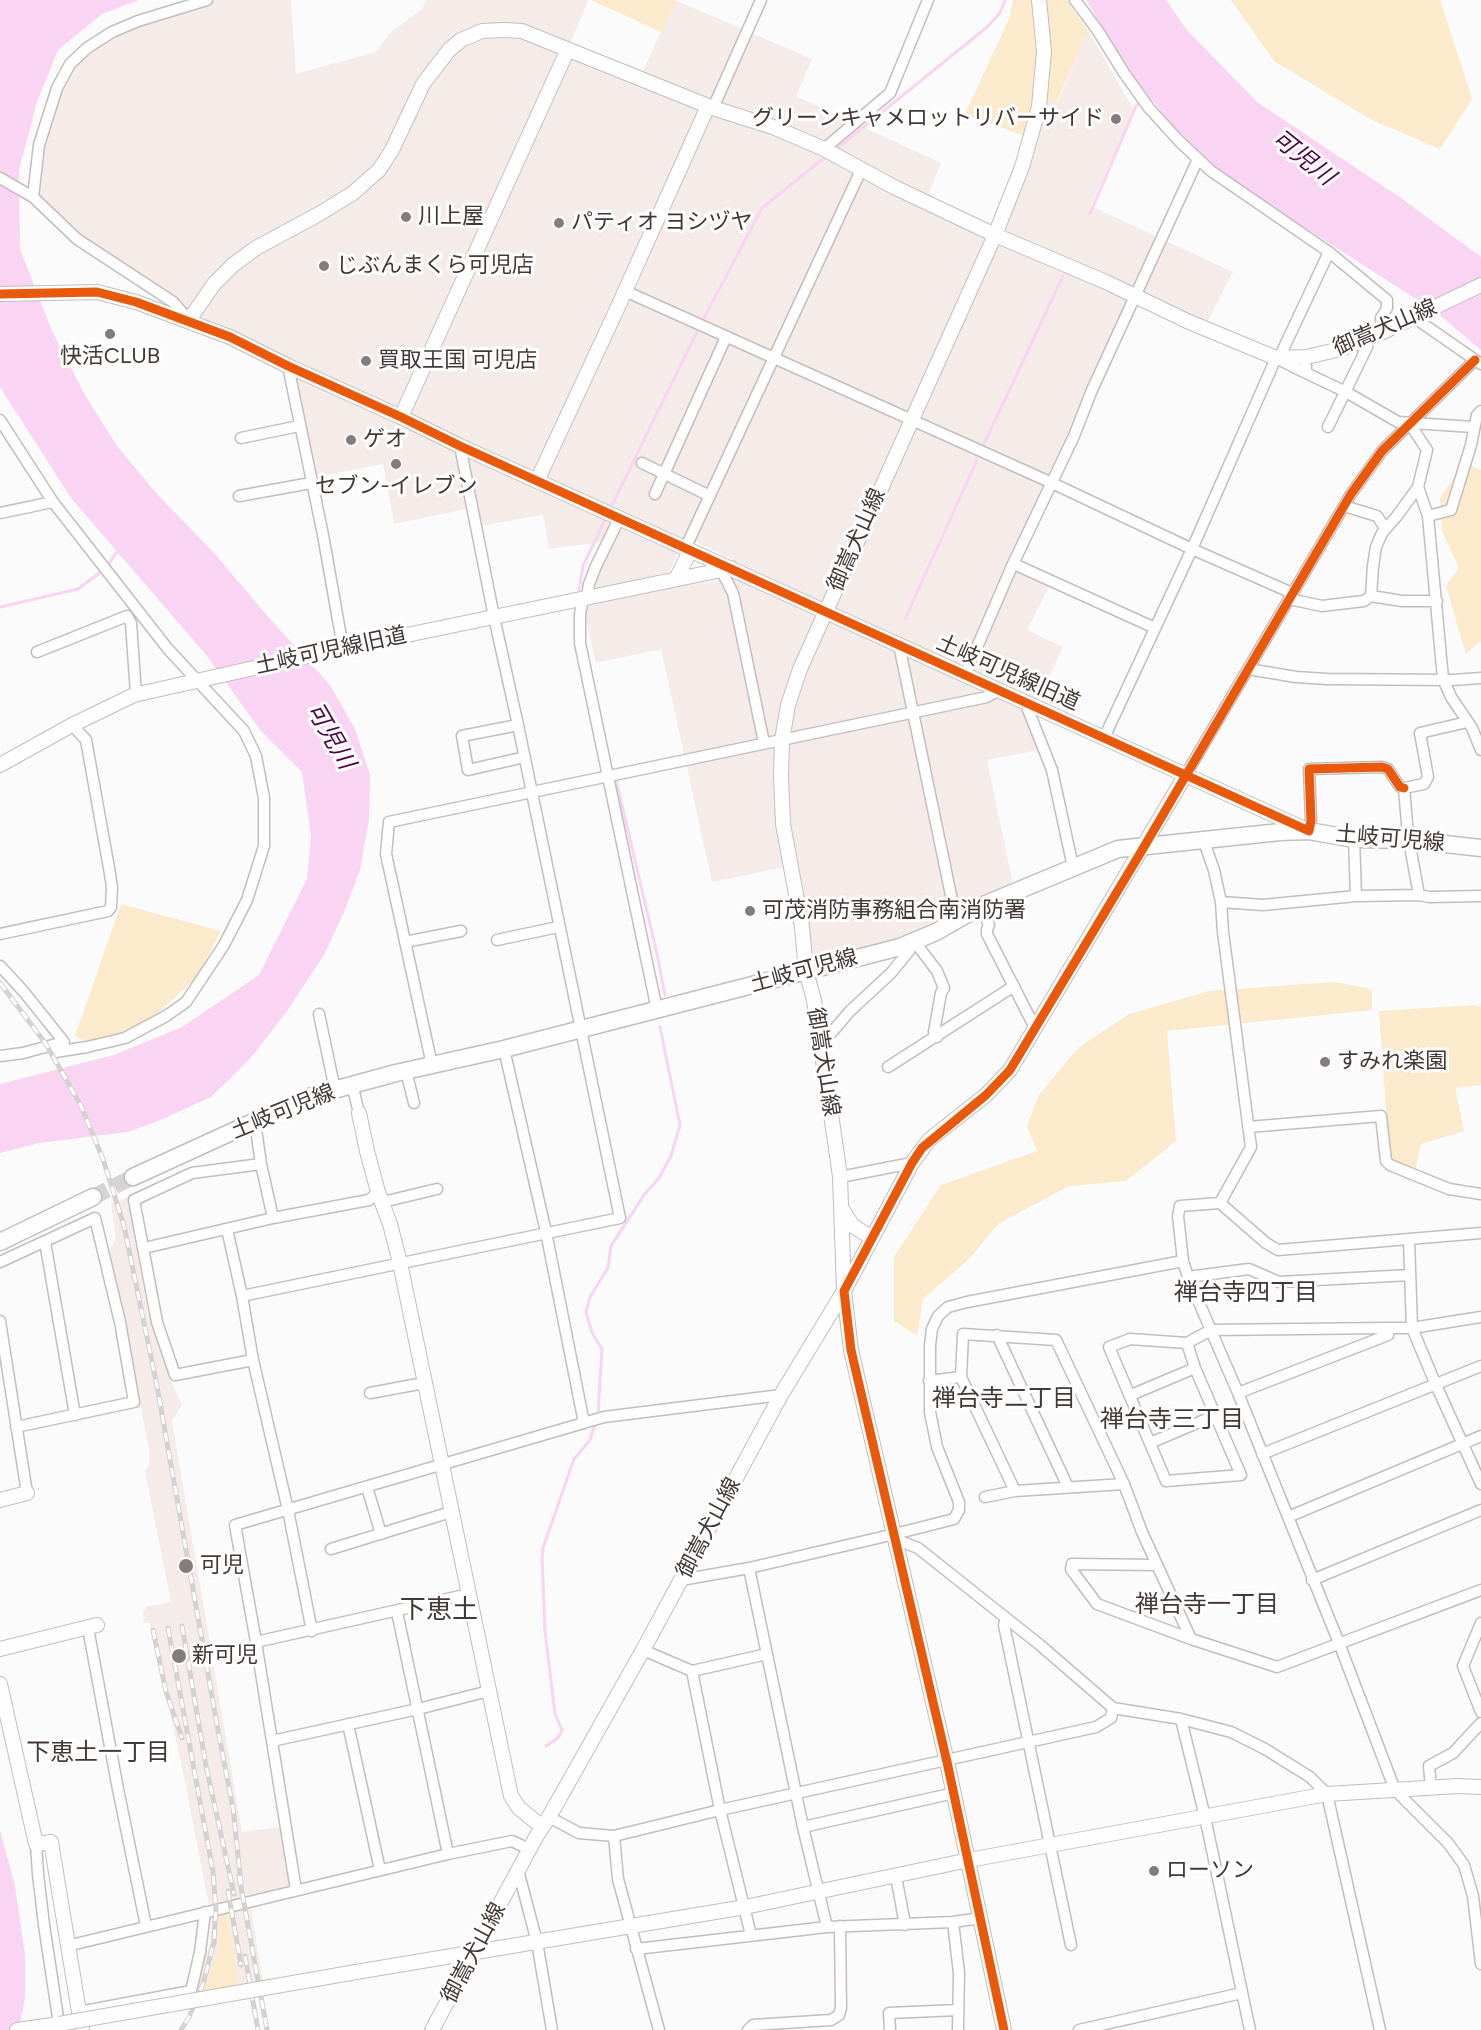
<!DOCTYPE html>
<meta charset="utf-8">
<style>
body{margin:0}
canvas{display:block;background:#fbfbfb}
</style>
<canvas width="1481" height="2030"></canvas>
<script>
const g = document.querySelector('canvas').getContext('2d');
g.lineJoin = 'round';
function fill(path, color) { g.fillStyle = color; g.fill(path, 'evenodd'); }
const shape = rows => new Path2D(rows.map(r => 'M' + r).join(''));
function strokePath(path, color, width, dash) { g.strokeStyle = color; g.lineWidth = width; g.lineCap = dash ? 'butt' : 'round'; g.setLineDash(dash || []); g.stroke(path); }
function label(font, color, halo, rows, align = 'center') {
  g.font = font + ' Figtree,"Noto Sans JP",sans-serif'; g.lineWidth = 6; g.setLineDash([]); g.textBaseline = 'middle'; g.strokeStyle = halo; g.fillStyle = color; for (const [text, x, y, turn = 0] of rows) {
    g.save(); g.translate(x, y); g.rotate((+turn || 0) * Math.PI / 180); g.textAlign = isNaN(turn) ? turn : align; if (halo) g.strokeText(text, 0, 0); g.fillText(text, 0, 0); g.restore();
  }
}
fill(shape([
 [207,0,291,0,296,74,376,52,389,34,423,8,426,0,588,0,568,49,640,78,675,0,812,59,796,96,941,163,925,202,995,235,1040,97,1057,103,1088,31,1134,110,1091,206,1233,272,1204,328,1136,296,1013,566,1050,585,1027,630,1063,647,1035,707,1026,703,1044,749,987,760,1015,893,936,932,806,971,790,866,712,882,661,649,596,663,585,615,586,597,734,579,825,611,880,635,685,536,669,572,592,591,603,542,549,549,543,515,479,526,476,507,394,524,383,464,310,478,288,366,189,320,173,302,77,239,33,197,39,145,70,64,112,32],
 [127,1197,148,1313,173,1385,182,1405,172,1421,242,1832,279,1827,290,1887,249,1896,263,1981,192,1995,210,1943,211,1916,182,1767,150,1623,144,1623,143,1614,146,1607,171,1602,145,1471,149,1465,150,1454,109,1250,116,1239,111,1204]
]), '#f5ecea');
fill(shape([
 [591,0,676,0,661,32],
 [1013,0,1067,0,1088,31,1056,103,1041,97,1030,138,965,114,1009,19],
 [1231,0,1440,0,1472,99,1440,149,1370,119,1274,61],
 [1464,463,1481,470,1481,641,1466,654,1446,586,1459,568,1442,531,1440,498],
 [121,904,221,931,197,977,157,1014,122,1034,89,1043,75,1036],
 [1334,982,1372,989,1372,1010,1167,1031,1176,1141,1126,1181,1069,1186,998,1224,970,1258,923,1299,917,1336,894,1321,894,1257,941,1185,1037,1151,1027,1126,1039,1095,1079,1047,1129,1014,1209,991],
 [1474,1005,1481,1007,1481,1085,1455,1088,1464,1131,1421,1144,1414,1175,1390,1165,1379,1011],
 [228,1912,239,1986,203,1992,217,1953,220,1914]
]), '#fbeacc');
fill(shape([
 [0,0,139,0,102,14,58,50,37,102,19,170,20,249,52,331,85,395,117,446,156,493,215,554,270,619,330,685,355,729,370,775,369,820,360,870,344,912,324,955,287,1011,250,1059,211,1097,163,1119,128,1132,39,1143,0,1153,0,1084,114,1055,182,1027,259,975,307,879,311,836,302,772,261,731,207,656,71,498,0,387],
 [1086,0,1166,0,1186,29,1257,102,1401,198,1481,257,1481,350,1436,312,1225,176,1174,127,1133,77],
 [0,1830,15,1886,25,1955,25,1997,19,2030,0,2030]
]), '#fad4f3');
strokePath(shape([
 [839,147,987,27,1000,13,1005,0],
 [1090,214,1136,106,1151,95],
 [704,318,762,208,824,158],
 [983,446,1063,276],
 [612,505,697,332],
 [579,590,583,566,605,520],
 [0,607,78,589,106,568,118,550],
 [905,619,977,460],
 [616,780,657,954,665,995],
 [598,1415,602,1349,592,1333,586,1312,590,1297,608,1268,611,1246,644,1195,659,1178,671,1156,680,1125,660,1027],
 [546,1746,558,1738,562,1730,555,1714,545,1631,542,1558,543,1548,574,1459,590,1440,595,1424]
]), '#fad4f3', 3);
strokePath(shape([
 [93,1197,133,1177]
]), '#d6d4d4', 16, [16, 8]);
const street = shape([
 [1075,0,1098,31,1124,73,1149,108,1179,141,1211,171,1329,252,1387,300,1387,308,1381,318,1383,332],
 [713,108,761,0],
 [824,149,890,93,928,0],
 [0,178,33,197,77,239,173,302,189,320],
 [33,197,39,145,57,88,70,64,87,48,112,32,138,21,207,0],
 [625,291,1052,483,1192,549,1292,593],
 [1416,317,1419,321,1481,364],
 [1279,358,1329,252],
 [288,366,323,535,343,648],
 [1306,366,1306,373,1346,392,1398,422,1473,427],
 [0,420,53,502,168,649,244,731,256,756,264,798,264,846,247,900,224,945,186,1002,166,1016,125,1038,87,1047,55,1052],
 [1410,424,1427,450,1418,487,1428,516,1443,679,1451,697,1472,728,1481,750],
 [1328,427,1367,347,1368,339],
 [241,438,299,426],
 [642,463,710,496],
 [655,494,726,337],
 [239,496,311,483],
 [1344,506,1377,516,1385,528],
 [0,513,53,502],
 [1428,516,1451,510,1471,445,1477,415,1481,411],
 [685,549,862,168],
 [1014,564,1155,628],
 [721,570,733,593,764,743],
 [1371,596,1373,566,1376,547,1382,533,1397,516,1418,487],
 [587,597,589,584,596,566,619,519],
 [583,598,580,614,580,643,657,1010],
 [1289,599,1322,606,1364,601,1371,596,1402,601,1437,601],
 [899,645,952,900,960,918],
 [37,652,127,616,131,623,136,694],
 [1248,669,1296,677,1327,679,1453,680,1481,678],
 [965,675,1012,566,1074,436,1092,390,1198,159],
 [1025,702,1052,770,1073,867],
 [518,725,462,736,468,770,525,757],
 [1104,738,1192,549,1276,358,1306,373],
 [1185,776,1351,494,1382,451,1475,360],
 [1309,831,1311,821,1309,769,1382,767,1388,769,1400,787,1404,788],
 [1203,839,1214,870,1221,902,1223,932,1251,1147,1220,1203],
 [1354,839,1356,896],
 [1419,895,1408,835,1404,788,1424,784,1428,777,1420,733,1467,722],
 [1221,902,1263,905,1356,896,1419,895,1429,897,1481,896],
 [981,906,989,925,987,929,987,934,1035,1028],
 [0,934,108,911,111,907,112,887,109,868,86,740,72,725],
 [497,940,558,927],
 [405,942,461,931],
 [0,966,24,992,64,1042,23,1053,0,1056],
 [319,1014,335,1090],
 [819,1037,832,1032,850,1011,891,973,909,951,914,941,937,971,944,988,941,993,934,1032,937,1037],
 [504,1049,546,1232,584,1423],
 [432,1065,386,854,389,822,987,697,999,690],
 [888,1067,1014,986],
 [406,1071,414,1103],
 [352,1084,359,1113],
 [255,1122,261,1164,273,1218],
 [1248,1127,1381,1116,1386,1161,1390,1165,1449,1189,1481,1194],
 [840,1177,912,1163],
 [383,1202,437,1189],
 [227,1229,242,1296,253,1360,288,1510,312,1631],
 [1481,1233,1278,1250,1266,1243,1220,1203,1180,1206,1178,1216,1183,1261,1188,1277,1238,1393,1339,1643,1395,1790,1448,1843,1464,1865,1473,1896,1481,1964],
 [1409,1240,1412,1328,1436,1385,1481,1484],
 [45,1242,75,1415],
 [144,1248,273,1218,369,1200,378,1192],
 [0,1262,95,1218,120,1322,134,1402,16,1427],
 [1188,1277,1249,1269,1279,1282,1410,1275],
 [242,1296,620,1218,518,725,494,617,460,446],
 [0,1321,27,1493],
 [1388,1328,1412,1328,1481,1317],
 [997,1335,1068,1487],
 [1187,1343,1195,1368,1241,1475,1166,1481,1109,1347,1130,1339,1187,1343,1211,1330,1388,1328,1388,1335,1238,1393],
 [253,1360,175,1375,157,1322,134,1200,192,1173,261,1164],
 [929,1381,961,1377],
 [370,1393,424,1383],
 [1131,1395,1195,1368],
 [1150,1443,1216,1415],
 [1262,1454,1481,1366],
 [367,1487,381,1534],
 [1015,1491,961,1377,963,1334,1056,1340,1124,1484,1142,1532,1191,1639],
 [985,1497,1015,1491,1124,1484],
 [1288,1517,1481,1436],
 [897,1540,918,1548,1040,1645,1113,1708,1181,1719,1231,1732,1265,1749,1310,1777,1327,1794,1380,2030],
 [331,1549,451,1512],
 [1157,1565,1072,1564,1071,1569,1097,1604,1191,1639,1277,1667,1481,1590],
 [749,1568,803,1827,827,1927],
 [681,1580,749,1568,895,1534,954,1519,959,1510,959,1502,937,1447,930,1412,930,1345,932,1329,938,1316,948,1307,967,1302,1183,1261],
 [1312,1580,1481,1510],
 [397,1612,448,1854],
 [1006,1618,1004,1625,1071,1945],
 [1481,1623,1463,1666,1481,1712],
 [88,1628,118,1789,146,1926],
 [256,1642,469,1594],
 [643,1650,692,1671,720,1810,751,1935],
 [692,1671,767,1654],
 [1181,1719,1205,1817,1250,2030],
 [348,1724,380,1870],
 [272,1741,418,1709,489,1691],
 [1431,1788,1429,1766,1453,1753,1481,1723],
 [549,1817,579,1833,614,1836,720,1810,1096,1727,1111,1718,1113,1708],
 [803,1827,954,1793],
 [614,1836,618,1879,659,2030],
 [36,1844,38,1874,44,1925,59,2024],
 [518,1870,537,1942,552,2030],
 [896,1876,905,1925],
 [296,1890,256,1642,235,1525,604,1417,781,1395],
 [953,1922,959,1973,958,2030],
 [67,1946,448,1854,512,1841,529,1849],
 [636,1949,827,1927,953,1922,981,1918],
 [79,2012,191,1991,200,1952,205,1912],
 [748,2030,753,2025,831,2020,839,2015,841,2008,840,1926],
 [890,2030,889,2013,958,2010],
 [1079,2030,1242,1993]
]);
const secondary = shape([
 [0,294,97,292,136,302,230,337,288,366,401,417,460,446,1307,830],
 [189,320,214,284,233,265,256,248,319,214,353,193,379,170,392,150,423,84,449,50,461,40,482,31,503,30,522,31,713,108,773,127,824,149,894,187,995,235,1106,282,1187,321,1276,358,1306,357,1341,349,1383,332,1481,285],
 [401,417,568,49],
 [537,481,617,309,708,106],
 [676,579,690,551],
 [0,765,72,725,134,695,334,650,731,568],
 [359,1113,367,1151,378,1192,390,1224,400,1263,511,1796,519,1808,542,1827],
 [842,1209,853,1226,872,1238],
 [0,1500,27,1493],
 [0,1649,97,1625],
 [0,1684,36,1844,51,1842,82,2030],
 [356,1972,745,1907,969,1860,1327,1794,1458,1786,1481,1787],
 [17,2030,59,2024],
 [432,2030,536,1837,549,1817,643,1650,781,1395,844,1291,912,1163,929,1140,986,1095,1010,1070,1185,776],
 [1004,2030,947,1762,851,1350,844,1291,840,1177,837,1155,814,1000,806,971,802,927,783,824,781,777,782,740,788,705,800,669,995,235,1022,167,1039,107,1044,51,1039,0]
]);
const primary = shape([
 [133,1177,308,1097,396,1073,504,1049,900,947,936,932,981,906,1118,849,1280,832,1309,831,1354,839,1410,840,1481,848],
 [0,1242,93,1197]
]);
strokePath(street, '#c3bebd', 13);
strokePath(secondary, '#c3bebd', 16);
strokePath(primary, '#c3bebd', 19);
strokePath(street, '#fefefe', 10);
strokePath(secondary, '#fefefe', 14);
strokePath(primary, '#fefefe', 16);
const rail = shape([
 [0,983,46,1044,81,1106,103,1159,124,1226,157,1386,219,1736,233,1808,241,1884],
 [182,1626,206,1766,234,1894],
 [168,1628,213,1872,216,1909,214,1942,203,1984,189,2017,181,2030],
 [153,1630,166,1692,182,1738],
 [239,1876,267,2030],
 [228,1891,241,1965],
 [245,1956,258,2030]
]);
strokePath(rail, '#d3d2d1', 5);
strokePath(rail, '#fff', 3, [9]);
const secondaryBridge = shape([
 [59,2024,356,1972]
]);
strokePath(secondaryBridge, '#c3bebd', 16, []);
strokePath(secondaryBridge, '#fefefe', 14);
strokePath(shape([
 [0,294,97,292,136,302,230,337,288,366,401,417,460,446,1309,831,1311,821,1309,769,1382,767,1388,769,1400,787,1404,788],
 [1004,2030,947,1762,851,1350,844,1291,912,1163,922,1148,986,1095,1010,1070,1141,852,1351,494,1382,451,1475,360]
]), '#e8590c', 9);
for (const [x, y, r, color] of [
 [1116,119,6,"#837c7b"],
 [406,217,6,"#837c7b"],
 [559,223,6,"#837c7b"],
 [324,266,6,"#837c7b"],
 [110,334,6,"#837c7b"],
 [366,361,6,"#837c7b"],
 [351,440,6,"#837c7b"],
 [396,464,6,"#837c7b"],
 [750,911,6,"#837c7b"],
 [1325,1062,6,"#837c7b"],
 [186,1566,8,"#837c7b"],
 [179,1656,8,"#837c7b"],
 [1154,1871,6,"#837c7b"]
]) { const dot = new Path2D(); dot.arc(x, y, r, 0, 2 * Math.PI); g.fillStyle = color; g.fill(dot); strokePath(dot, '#fff', 2); }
label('22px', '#433836', '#fff', [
 ["グリーンキャメロットリバーサイド",1104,119,"right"],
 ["川上屋",418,217],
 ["パティオ ヨシヅヤ",571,223],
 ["じぶんまくら可児店",336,266],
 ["快活CLUB",110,357,"center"],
 ["買取王国 可児店",378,361],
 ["ゲオ",363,440],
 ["セブン-イレブン",396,487,"center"],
 ["可茂消防事務組合南消防署",762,911],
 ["すみれ楽園",1337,1062],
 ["可児",200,1566],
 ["新可児",192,1656],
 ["ローソン",1166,1871]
], 'left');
label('22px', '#433836', '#fff', [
 ["御嵩犬山線",1385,328,-23],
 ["御嵩犬山線",857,540,-66],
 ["土岐可児線旧道",331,651,-12],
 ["土岐可児線旧道",1008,673,24],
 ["土岐可児線",1390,839,5],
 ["土岐可児線",804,971,-15],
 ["御嵩犬山線",823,1062,81],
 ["土岐可児線",283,1112,-22],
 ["御嵩犬山線",709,1528,-62],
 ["御嵩犬山線",474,1953,-62]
]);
label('italic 24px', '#51004a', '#fff', [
 ["可児川",1303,158,39],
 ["可児川",330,736,60]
]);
label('24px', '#433836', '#fff', [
 ["禅台寺四丁目",1246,1293],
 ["禅台寺二丁目",1004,1399],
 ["禅台寺三丁目",1172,1420],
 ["禅台寺一丁目",1207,1605],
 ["下恵土一丁目",98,1753]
]);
label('26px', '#433836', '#fff', [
 ["下恵土",439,1610]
]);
</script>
